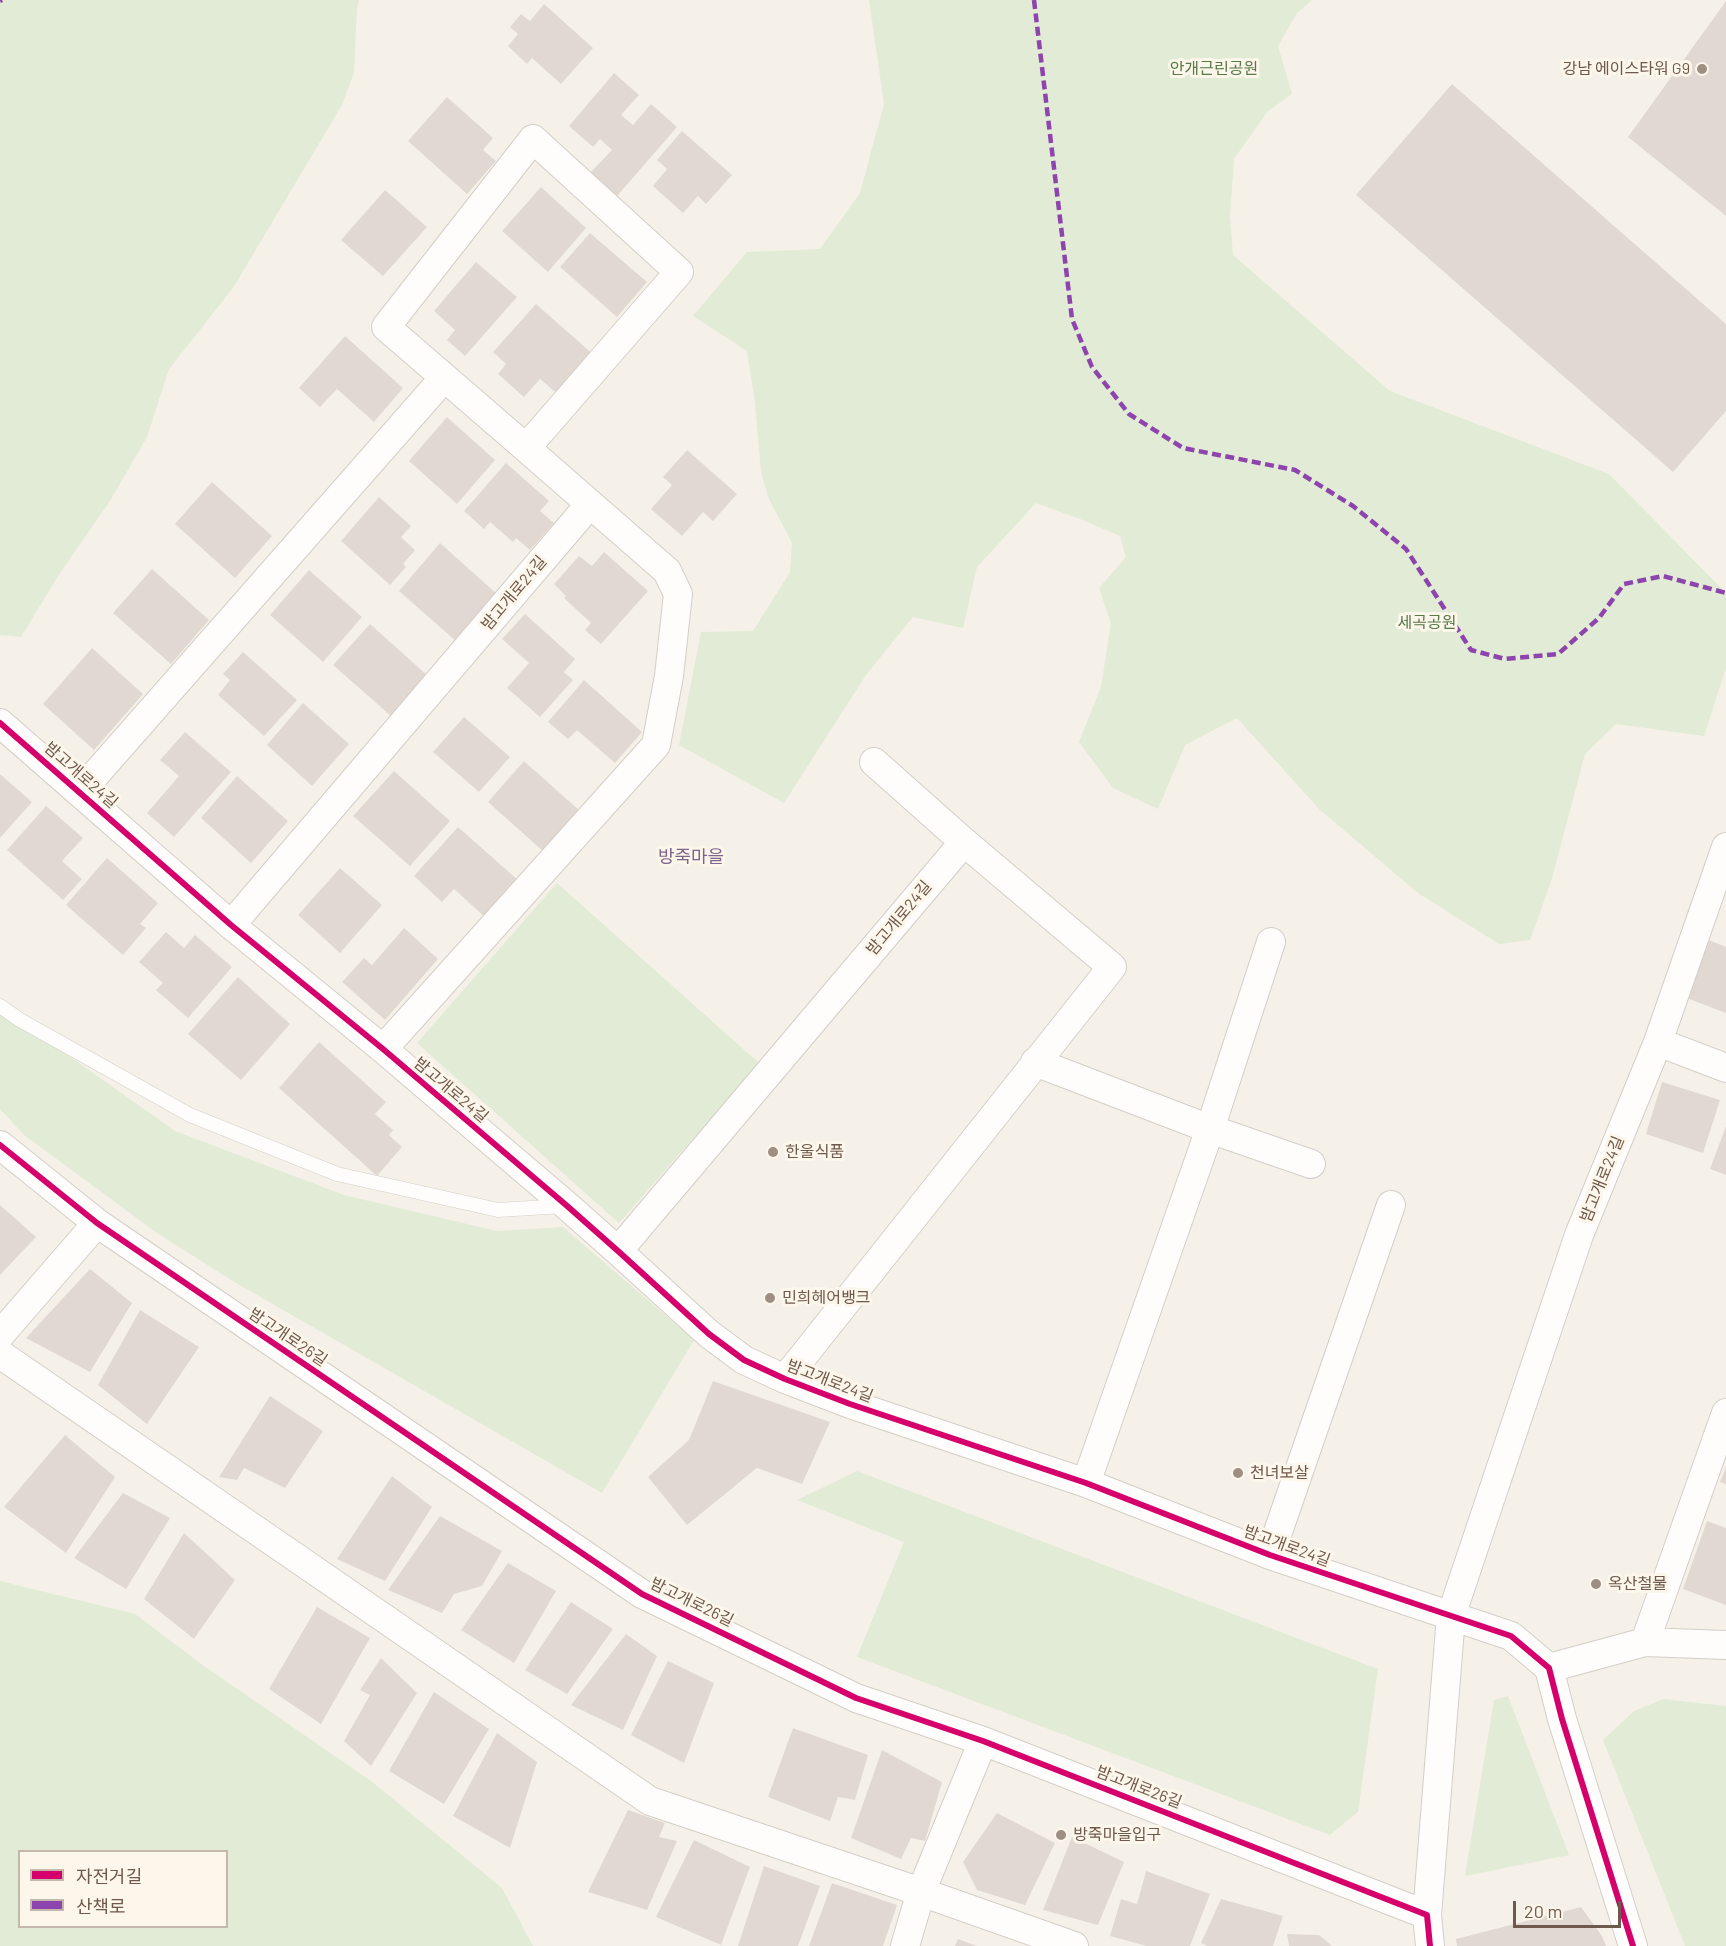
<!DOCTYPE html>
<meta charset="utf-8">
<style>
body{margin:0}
#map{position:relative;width:1726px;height:1946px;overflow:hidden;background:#f5f1e9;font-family:Barlow,"Noto Sans KR",sans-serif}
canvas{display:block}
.legend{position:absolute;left:18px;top:1850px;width:210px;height:78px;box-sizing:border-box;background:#fdf6ea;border:2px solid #c4b7ab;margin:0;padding:8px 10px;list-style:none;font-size:18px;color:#6f594c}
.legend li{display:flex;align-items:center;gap:12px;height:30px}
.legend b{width:30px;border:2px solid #c4b7ab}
.scale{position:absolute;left:1513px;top:1901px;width:108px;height:27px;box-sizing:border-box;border:3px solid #6f594c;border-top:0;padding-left:8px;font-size:18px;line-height:21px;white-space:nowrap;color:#6f594c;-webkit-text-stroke:4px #fdf6ea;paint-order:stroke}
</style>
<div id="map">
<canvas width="1726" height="1946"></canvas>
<ul class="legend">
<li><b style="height:8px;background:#d6006c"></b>자전거길</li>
<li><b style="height:8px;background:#8e44ad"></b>산책로</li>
</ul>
<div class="scale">20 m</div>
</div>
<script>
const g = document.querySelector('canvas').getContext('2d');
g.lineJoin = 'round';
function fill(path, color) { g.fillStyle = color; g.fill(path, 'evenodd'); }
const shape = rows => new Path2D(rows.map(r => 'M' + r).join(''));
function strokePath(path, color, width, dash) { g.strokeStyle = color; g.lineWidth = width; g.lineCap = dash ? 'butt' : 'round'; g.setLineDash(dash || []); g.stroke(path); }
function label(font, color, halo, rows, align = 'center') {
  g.font = font + ' Barlow,"Noto Sans KR",sans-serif'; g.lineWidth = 6; g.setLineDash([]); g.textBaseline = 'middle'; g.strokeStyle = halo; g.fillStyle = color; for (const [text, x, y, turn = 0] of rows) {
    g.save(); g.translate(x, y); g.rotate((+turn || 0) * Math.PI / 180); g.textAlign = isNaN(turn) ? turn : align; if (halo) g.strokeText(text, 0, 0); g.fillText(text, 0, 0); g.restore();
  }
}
fill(shape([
 [0,0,359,0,357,9,354,73,342,105,233,288,169,369,147,437,110,501,58,576,21,637,0,635],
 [869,0,1312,0,1297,13,1278,46,1292,94,1267,112,1234,159,1230,217,1233,255,1390,391,1609,474,1726,593,1726,668,1704,736,1616,724,1585,754,1551,882,1530,940,1499,944,1418,893,1320,810,1237,718,1185,745,1158,809,1113,788,1079,742,1101,687,1111,623,1099,588,1126,557,1120,536,1080,519,1036,503,977,567,963,628,913,617,866,675,784,803,679,745,701,632,753,631,790,572,792,543,768,497,761,472,755,403,747,351,693,316,747,252,820,249,860,193,884,104],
 [557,883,759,1063,619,1223,417,1043],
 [0,1007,175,1131,344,1195,497,1231,563,1227,694,1340,602,1493,236,1283,157,1233,24,1135,0,1109],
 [857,1471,1378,1669,1358,1812,1330,1835,857,1657,904,1542,797,1500],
 [0,1581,135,1614,204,1666,371,1781,502,1888,533,1946,0,1946],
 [20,1852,226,1852,226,1926,20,1926],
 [1508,1696,1569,1855,1465,1876,1494,1700],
 [1663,1699,1726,1706,1726,1946,1685,1946,1603,1740,1634,1711]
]), '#e2ebd5');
fill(shape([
 [1726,1,1726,216,1628,137],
 [544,4,593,48,561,84,532,58,527,64,508,46,518,34,510,27,521,14,530,21],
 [614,73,639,95,621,115,633,125,651,104,677,127,617,196,590,173,612,150,600,139,593,147,569,126],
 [1452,84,1726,324,1726,411,1673,472,1356,195],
 [447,97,493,138,483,150,496,161,467,194,408,141],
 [682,131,732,175,706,204,698,196,683,213,653,186,667,169,657,160],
 [541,187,586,228,548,272,502,231],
 [385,190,427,227,383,276,341,240],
 [590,233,647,282,617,317,560,267],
 [476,262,517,297,465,356,447,340,455,330,434,311],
 [536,304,595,356,560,396,540,379,524,397,498,374,506,364,493,352],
 [345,336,403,388,374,422,337,389,320,407,299,388],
 [447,417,495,460,457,504,409,461],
 [687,450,737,494,713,521,703,512,682,536,651,509,672,485,663,477],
 [506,463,549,501,540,511,554,523,530,550,516,538,513,542,490,522,484,529,464,511],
 [212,482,272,536,235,578,175,524],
 [379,497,411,526,401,537,415,550,403,564,406,567,390,585,341,541],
 [440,543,498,595,457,642,399,591],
 [604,552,648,591,601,644,585,630,591,623,564,598,566,596,554,584,579,556,592,566],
 [152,569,209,620,171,664,113,613],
 [309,570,362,617,323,662,270,615],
 [525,614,575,659,564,672,573,680,540,717,507,688,529,663,502,639],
 [370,624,427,675,391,716,333,665],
 [92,648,143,694,94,750,43,704],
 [243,652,297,700,264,736,218,695,230,680,223,674],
 [584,680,642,732,615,763,577,730,568,739,548,722],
 [303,703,349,744,312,786,267,745],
 [464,717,510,757,479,792,433,752],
 [185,732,231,772,174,837,147,813,179,776,160,760],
 [524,761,580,811,544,852,488,802],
 [394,771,450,821,410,866,353,816],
 [0,774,32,802,0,838],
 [237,776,288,821,251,863,201,818],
 [46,806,83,838,62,861,82,879,63,900,7,850],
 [458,827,519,881,486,918,454,889,442,902,414,876],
 [107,858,158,903,140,924,146,928,123,955,66,905],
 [340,868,382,905,340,953,298,915],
 [404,928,438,959,385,1020,342,982,364,958,372,965],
 [166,932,184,948,195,935,232,967,188,1018,156,990,163,983,139,962],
 [1706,939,1726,947,1726,1013,1684,997],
 [238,977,290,1024,241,1080,188,1034],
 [319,1042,386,1102,375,1114,393,1130,389,1135,402,1147,377,1176,279,1088],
 [1662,1082,1720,1100,1703,1153,1646,1134],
 [1726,1126,1726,1175,1710,1169],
 [0,1205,36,1237,0,1275],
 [90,1269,132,1303,90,1372,26,1338],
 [140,1310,199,1347,147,1424,98,1385],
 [713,1381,830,1422,802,1484,757,1468,687,1525,648,1477,689,1440],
 [270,1396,323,1431,285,1488,244,1468,237,1480,219,1477],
 [65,1435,115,1477,66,1553,4,1507],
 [1726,1467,1726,1484,1720,1482],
 [392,1476,432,1507,385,1581,337,1559],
 [123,1493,170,1518,126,1589,74,1558],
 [440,1516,502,1551,482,1586,454,1594,442,1613,388,1590],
 [1707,1521,1726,1528,1726,1605,1683,1589],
 [184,1533,235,1580,194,1639,144,1599],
 [508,1563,556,1591,514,1663,461,1630],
 [571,1602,613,1629,567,1694,525,1670],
 [317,1607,370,1638,321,1724,269,1689],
 [626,1634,657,1656,623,1730,571,1705],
 [381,1658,417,1693,371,1766,344,1741,370,1695,360,1690],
 [668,1661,714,1683,684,1763,631,1735],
 [434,1692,489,1729,444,1804,389,1771],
 [793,1728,868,1755,855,1800,838,1797,830,1821,768,1797],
 [497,1733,537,1762,510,1848,453,1816],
 [882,1750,942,1782,925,1841,911,1838,901,1859,851,1838],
 [628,1810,665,1823,659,1837,677,1841,647,1910,588,1892],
 [997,1813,1055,1843,1025,1905,977,1890,963,1862],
 [1072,1837,1124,1862,1098,1925,1043,1910],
 [694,1840,750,1867,721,1945,656,1917],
 [764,1866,820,1886,798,1946,738,1946],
 [1146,1871,1210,1894,1190,1946,1147,1946,1110,1936,1121,1899,1137,1904],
 [832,1883,897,1905,883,1946,809,1946],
 [1221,1899,1283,1916,1273,1946,1207,1946,1201,1943],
 [1581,1907,1602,1936,1606,1946,1457,1946,1456,1939],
 [1287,1934,1319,1935,1332,1946,1289,1946],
 [958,1939,977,1946,955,1946]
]), '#e1d9d1');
const lane = shape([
 [0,1006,20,1020,190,1115,337,1174,498,1210,564,1206]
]);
const street = shape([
 [0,723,231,925,383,1049,566,1205,618,1251,709,1334,744,1360,785,1379,850,1404,1086,1483,1270,1555,1511,1636,1549,1668,1562,1719,1633,1946],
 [80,792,444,378],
 [231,925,590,504],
 [1658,1042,1726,1068],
 [383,1049,656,745,669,676,678,594,667,571,526,448,679,272,533,139,386,327,526,448],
 [1035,1062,1210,1129,1311,1164],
 [0,1145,97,1223,642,1594,856,1698,983,1741,1427,1915,1430,1946],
 [618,1251,964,842,874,762],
 [0,1335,97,1223],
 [0,1354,650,1801,921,1892,1074,1946],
 [785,1379,1112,967,964,842],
 [1086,1483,1210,1129,1271,942],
 [1270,1555,1391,1205],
 [1645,1642,1726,1413],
 [1549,1668,1645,1642,1726,1645],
 [1427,1915,1451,1616,1579,1235,1658,1042,1726,847],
 [905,1946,921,1892,983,1741]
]);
strokePath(lane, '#d4cec7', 15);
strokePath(street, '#d4cec7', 30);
strokePath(lane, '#fefdfc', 14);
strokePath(street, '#fefdfc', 28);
strokePath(shape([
 [1034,0,1072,319,1092,367,1129,414,1183,448,1295,470,1353,506,1406,549,1471,650,1505,659,1558,654,1599,618,1624,584,1663,576,1726,593],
 [0,1,2,0]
]), '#8e44ad', 4.5, [9, 4.5]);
strokePath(shape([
 [0,723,231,925,383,1049,566,1205,618,1251,709,1334,744,1360,785,1379,850,1404,1086,1483,1270,1555,1511,1636,1549,1668,1562,1719,1633,1946],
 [0,1145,97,1223,642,1594,856,1698,983,1741,1427,1915,1430,1946]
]), '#d6006c', 6);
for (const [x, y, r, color] of [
 [1702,69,6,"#9e8e83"],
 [773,1152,6,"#9e8e83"],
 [770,1298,6,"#9e8e83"],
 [1238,1473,6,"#9e8e83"],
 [1596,1584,6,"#9e8e83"],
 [1061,1835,6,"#9e8e83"]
]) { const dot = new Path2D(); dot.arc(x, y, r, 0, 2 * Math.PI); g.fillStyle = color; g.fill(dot); strokePath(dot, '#fdf6ea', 2); }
label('16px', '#567a49', '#fdf6ea', [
 ["안개근린공원",1214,69],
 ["세곡공원",1427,623]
]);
label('16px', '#6f594c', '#fdf6ea', [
 ["강남 에이스타워 G9",1690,69,"right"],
 ["한울식품",785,1152],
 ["민희헤어뱅크",782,1298],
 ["천녀보살",1250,1473],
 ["옥산철물",1608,1584],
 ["방죽마을입구",1073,1835]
], 'left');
label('16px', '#6f594c', '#fdf6ea', [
 ["밤고개로24길",514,593,-50],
 ["밤고개로24길",81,775,41],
 ["밤고개로24길",899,918,-50],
 ["밤고개로24길",451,1090,40],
 ["밤고개로24길",1602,1179,-68],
 ["밤고개로26길",288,1337,34],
 ["밤고개로24길",830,1381,21],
 ["밤고개로24길",1287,1546,20],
 ["밤고개로26길",692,1602,26],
 ["밤고개로26길",1139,1787,21]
]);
label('18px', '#7f658c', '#fdf6ea', [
 ["방죽마을",691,857]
]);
</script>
